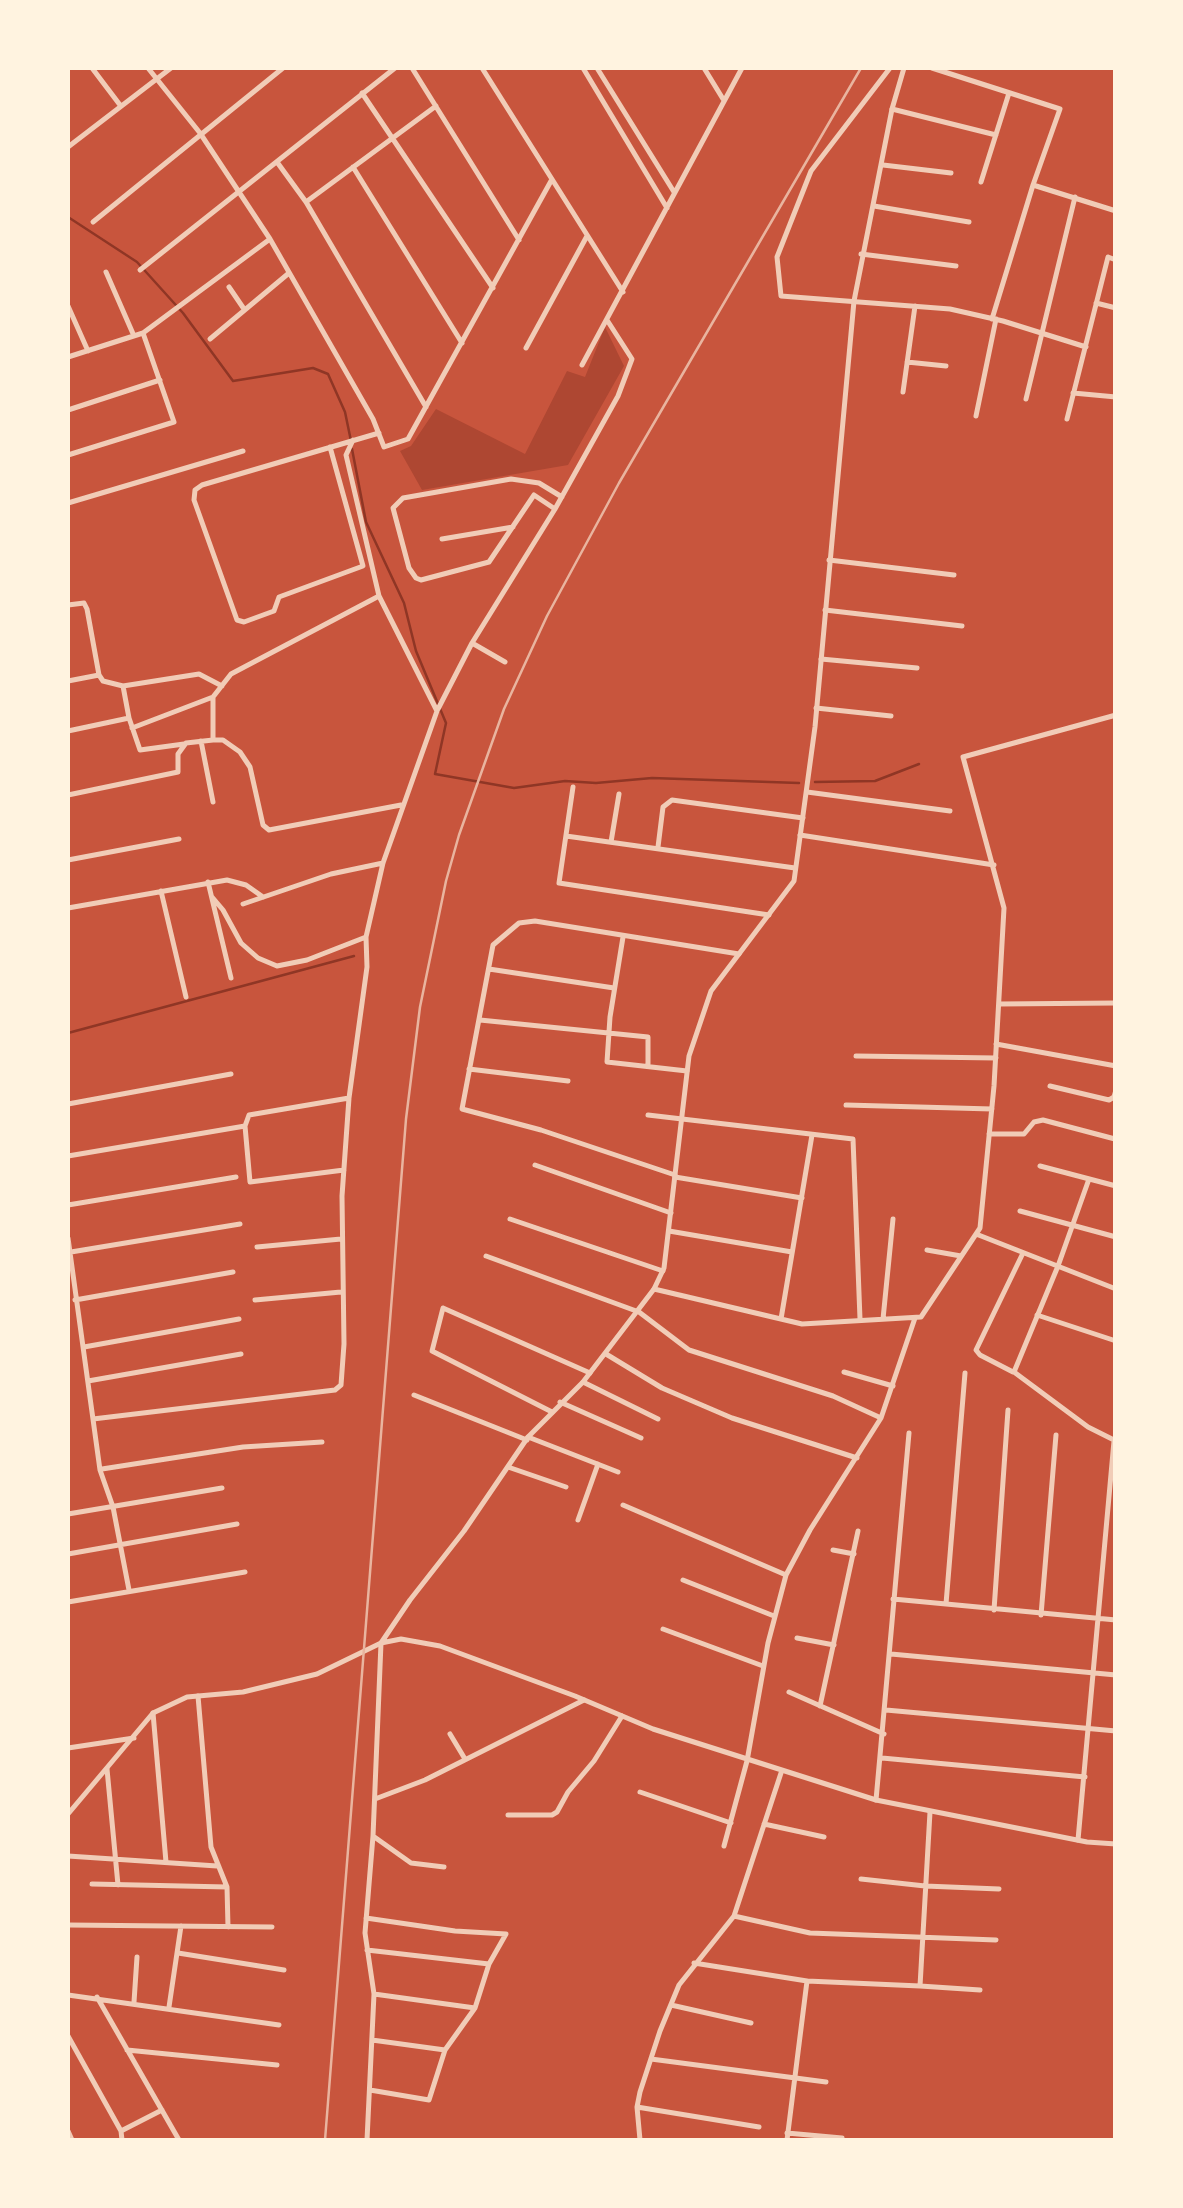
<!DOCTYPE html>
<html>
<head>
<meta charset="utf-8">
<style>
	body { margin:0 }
	#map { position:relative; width:1183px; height:2208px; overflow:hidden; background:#c8553d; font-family:Cabin,sans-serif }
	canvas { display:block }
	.frame { position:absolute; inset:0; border:70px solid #fff3e0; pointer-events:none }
</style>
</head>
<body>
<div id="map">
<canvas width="1183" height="2208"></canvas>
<div class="frame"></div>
</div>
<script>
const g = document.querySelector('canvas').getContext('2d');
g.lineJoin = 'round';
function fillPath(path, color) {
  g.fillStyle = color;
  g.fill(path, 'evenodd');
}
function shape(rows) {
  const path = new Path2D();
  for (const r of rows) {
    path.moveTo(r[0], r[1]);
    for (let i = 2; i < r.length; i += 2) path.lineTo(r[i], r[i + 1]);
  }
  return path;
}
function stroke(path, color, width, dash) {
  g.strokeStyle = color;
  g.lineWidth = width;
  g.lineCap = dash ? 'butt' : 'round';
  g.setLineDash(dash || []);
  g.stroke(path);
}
const green = shape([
	[605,327,624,366,568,465,422,490,400,451,411,446,436,409,525,454,567,371,585,377]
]);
const stream = shape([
	[68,217,137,262,183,313,233,381,313,368,328,374,345,412,351,441],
	[352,449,366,522,404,603,416,651,446,723,435,774,514,788,565,781,596,783,652,778,799,783],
	[815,782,875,781,919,764],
	[68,1033,354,956]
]);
const minor = shape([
	[92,68,120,105],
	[148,68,200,133,270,239,373,419,384,447,408,439,551,181],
	[412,68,519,240],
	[482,68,623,292],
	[583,68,667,208],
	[597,68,674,192],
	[704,68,723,99],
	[890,68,811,171,777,257,781,296,950,309,1003,321,1086,347],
	[932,68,1060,109,1033,185,1116,211],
	[362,93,493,288],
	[892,109,996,135],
	[68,147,171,68],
	[277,162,306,202,426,407],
	[883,165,951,173],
	[353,167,462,343],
	[981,182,1009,93],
	[306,202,436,106],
	[874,206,969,222],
	[93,222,283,68],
	[861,254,956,266],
	[140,270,395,68],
	[106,272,134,336],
	[229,287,244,309],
	[1096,303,1116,308],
	[68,306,88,351],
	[992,319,1033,185],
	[210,339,289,273],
	[526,348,587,236],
	[68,357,143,333,270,239],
	[907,362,946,366],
	[582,365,742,68],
	[903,392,915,306],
	[1073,393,1116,397],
	[1026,399,1075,197],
	[68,410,160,380],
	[976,416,996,319],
	[1067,419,1108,257,1116,260],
	[330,447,363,566,279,597,274,611,244,622,237,620,194,500,195,490,202,485,379,433],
	[68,455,174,422,143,333],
	[68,503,243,451],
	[555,509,534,495,489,562,421,580,416,578,409,568,393,508,403,498,511,479,539,483,562,497],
	[442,539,513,527],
	[829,560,954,575],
	[68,605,84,603,87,609,99,675,68,681],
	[825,610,962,626],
	[472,643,505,662],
	[821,659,917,668],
	[99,675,103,681,123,686,129,718],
	[123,686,199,674,222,686],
	[816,708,891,716],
	[438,709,472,643,555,509,618,396,632,359,607,320],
	[132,728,213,697],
	[68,731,129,718,140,750,184,744],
	[213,740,213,697,231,674,379,596],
	[201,741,213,802],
	[573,787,559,883,769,915],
	[807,792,950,811],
	[68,795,178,772,178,754,186,743,213,740,223,740,240,752,250,767,263,825,269,830,401,805],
	[800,835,994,865],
	[566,836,795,868],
	[611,842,619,794],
	[658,847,663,807,672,800,803,818],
	[68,860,179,839],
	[208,882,231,978],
	[161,891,186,997],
	[212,897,223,910,241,943,258,958,277,966,307,960,366,937],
	[243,904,331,874,383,863],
	[68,908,227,880,246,885,263,897],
	[623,937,610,1017,607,1062,687,1071],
	[489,969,614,988],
	[999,1004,1116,1003],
	[480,1020,648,1037,648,1066],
	[996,1044,1116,1066],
	[856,1056,996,1058],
	[469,1069,568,1081],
	[1050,1086,1109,1100,1114,1097,1116,1090],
	[68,1104,231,1074],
	[846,1105,992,1109],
	[648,1115,853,1139,860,1319],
	[989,1134,1024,1134,1034,1122,1043,1120,1115,1139],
	[68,1156,245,1126],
	[535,1165,671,1213],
	[1040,1166,1116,1186],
	[344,1170,250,1182,245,1126,249,1115,349,1098],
	[675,1175,541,1130,462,1109,493,945,519,923,535,921,739,954],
	[675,1177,802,1198],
	[1089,1179,1058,1266,1014,1372,1088,1427,1116,1441],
	[68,1205,236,1177],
	[1020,1211,1116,1237],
	[510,1219,663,1271],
	[669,1231,792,1252],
	[976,1234,1116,1289],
	[68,1238,100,1470,113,1507,129,1590],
	[257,1247,341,1239],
	[927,1250,961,1256],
	[71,1252,240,1224],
	[486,1256,639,1312,689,1350,833,1396,881,1418],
	[654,1289,802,1324,921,1317,980,1228,994,1086,1004,908,963,757,1116,715],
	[75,1300,233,1272],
	[255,1300,341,1292],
	[1037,1315,1113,1340],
	[781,1319,812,1135],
	[883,1319,893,1219],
	[84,1347,239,1319],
	[606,1354,662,1388,732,1418,857,1458],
	[844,1372,893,1386],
	[1013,1372,980,1355,976,1350,1023,1253],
	[88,1381,241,1354],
	[583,1382,658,1419],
	[414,1395,527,1440],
	[560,1402,641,1438],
	[552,1412,432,1351,443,1308,590,1373],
	[93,1419,335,1390,341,1385,344,1344,342,1196,349,1098,367,967,366,937,383,863,437,711,379,596,346,455,353,440],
	[528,1437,618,1472],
	[508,1467,566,1487],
	[102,1469,243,1447,322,1442],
	[623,1505,786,1575],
	[68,1514,222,1488],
	[578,1520,598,1464],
	[833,1550,854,1554],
	[68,1554,237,1524],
	[683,1580,774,1616],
	[893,1599,1116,1620],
	[68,1602,245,1572],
	[946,1604,965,1373],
	[994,1610,1008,1410],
	[1041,1615,1056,1435],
	[663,1629,763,1666],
	[797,1638,834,1645],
	[891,1654,1116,1675],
	[789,1692,884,1734],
	[198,1696,211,1847,227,1887,228,1927],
	[820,1706,858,1531],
	[886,1710,1116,1731],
	[153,1713,166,1862],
	[450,1734,465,1759],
	[68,1748,134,1738],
	[882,1758,1085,1777],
	[107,1769,118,1885],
	[640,1792,731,1823],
	[375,1799,425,1780,584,1700],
	[876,1800,909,1433],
	[930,1812,920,1986,980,1990],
	[508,1815,552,1815,557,1812,568,1792,594,1761,622,1716],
	[764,1824,824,1837],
	[373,1836,381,1643],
	[1078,1840,1114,1441],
	[724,1846,747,1761,768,1643,786,1575,810,1530,881,1418,915,1318],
	[68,1856,217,1866],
	[861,1879,925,1886,999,1889],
	[92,1884,227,1887],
	[734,1916,810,1933,996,1940],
	[366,1918,455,1931,506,1934,489,1964,475,2008,445,2050,429,2100,370,2090],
	[68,1925,272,1927],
	[367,1950,489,1964],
	[178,1953,284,1970],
	[694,1963,807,1981],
	[374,1994,475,2008],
	[68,1995,279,2025],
	[97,1997,179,2140],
	[134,2002,137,1957],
	[671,2005,751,2023],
	[169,2007,181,1926],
	[68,2036,121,2131],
	[372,2040,445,2050],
	[127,2050,277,2065],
	[651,2059,826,2082],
	[637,2107,759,2127],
	[68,2131,72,2140],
	[787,2133,842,2138],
	[122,2140,121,2131,162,2110],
	[367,2140,374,1994,365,1933,373,1836,411,1863,444,1867],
	[640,2140,637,2107,640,2092,660,2031,679,1985,734,1916,781,1773],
	[787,2140,807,1981,920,1986]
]);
const tertiary = shape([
	[381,1643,410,1600,464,1531,528,1437,583,1382,654,1289,664,1268,689,1056,711,991,794,881,815,727,854,301,892,109,904,68],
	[68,1814,153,1713,187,1697,243,1692,317,1674,381,1643,401,1639,440,1646,575,1696,653,1729,876,1800,1087,1842,1116,1844]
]);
const rail = shape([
	[325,2140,406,1119,420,1007,446,881,459,835,504,709,547,616,619,483,861,68]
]);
fillPath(green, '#ae4732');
stroke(stream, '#8f3625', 2.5);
stroke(minor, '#f1ccb7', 5);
stroke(tertiary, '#f1ccb7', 5);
stroke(rail, '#e9b49f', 2.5);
</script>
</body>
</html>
